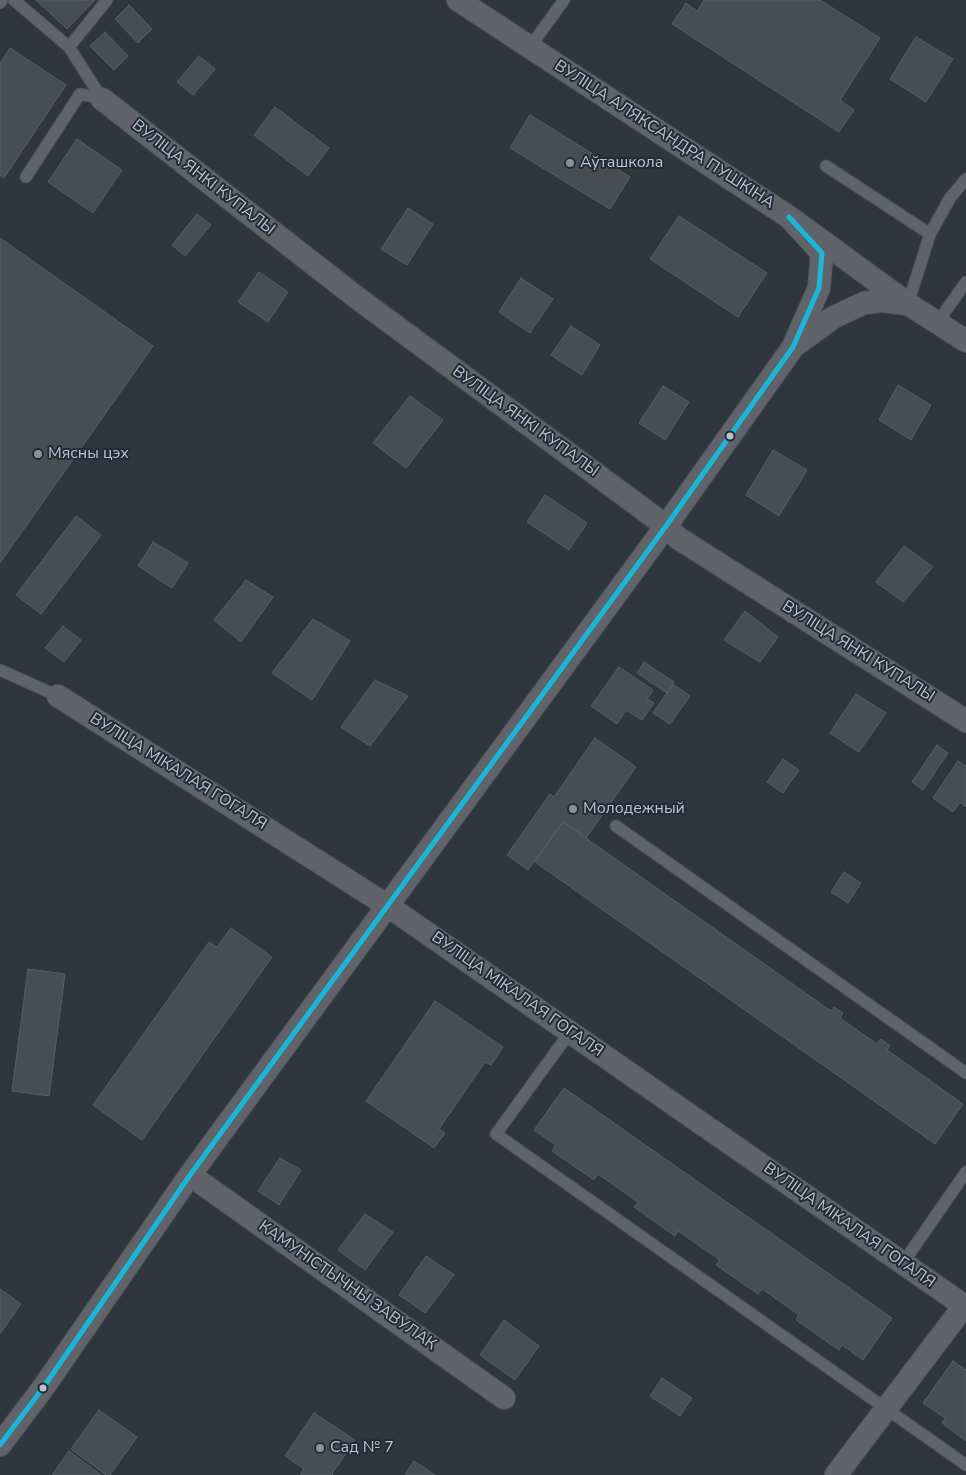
<!DOCTYPE html>
<html>
<head>
<meta charset="utf-8">
<style>
	body { margin:0 }
	canvas { display:block; background:#2f363d }
</style>
</head>
<body>
<canvas width="966" height="1475"></canvas>
<script>
const g = document.querySelector('canvas').getContext('2d');
g.lineJoin = 'round';
function fillPath(path, color) {
  g.fillStyle = color;
  g.fill(path, 'evenodd');
}
function shape(rows) {
  const path = new Path2D();
  for (const r of rows) {
    path.moveTo(r[0], r[1]);
    for (let i = 2; i < r.length; i += 2) path.lineTo(r[i], r[i + 1]);
  }
  return path;
}
function stroke(path, color, width, dash) {
  g.strokeStyle = color;
  g.lineWidth = width;
  g.lineCap = dash ? 'butt' : 'round';
  g.setLineDash(dash || []);
  g.stroke(path);
}
function write(font, color, halo, rows, align = 'center') {
  g.font = font + ' "Nunito Sans",sans-serif';
  g.lineWidth = 4;
  g.setLineDash([]);
  g.textBaseline = 'middle';
  g.strokeStyle = halo;
  g.fillStyle = color;
  for (const [text, x, y, turn = 0] of rows) {
    g.save();
    g.translate(x, y);
    g.rotate((+turn || 0) * Math.PI / 180);
    g.textAlign = isNaN(turn) ? turn : align;
    if (halo) g.strokeText(text, 0, 0);
    g.fillText(text, 0, 0);
    g.restore();
  }
}
const building = shape([
	[36,0,95,0,67,29,36,0],
	[704,0,820,0,880,38,840,100,854,110,839,132,672,24,686,3,697,11,704,0],
	[129,5,152,29,138,43,115,19,129,5],
	[105,32,128,56,114,70,90,46,105,32],
	[916,37,953,59,926,102,890,79,916,37],
	[10,48,66,85,4,178,0,175,0,63,10,48],
	[199,56,215,69,193,95,177,82,199,56],
	[275,107,329,148,308,176,254,135,275,107],
	[530,115,630,177,610,209,510,148,530,115],
	[77,139,122,170,93,213,48,182,77,139],
	[408,208,433,224,407,265,381,249,408,208],
	[197,214,211,225,185,256,172,245,197,214],
	[679,216,767,273,738,317,650,259,679,216],
	[0,238,153,346,0,563,0,238],
	[259,272,288,292,268,322,238,302,259,272],
	[521,278,553,299,530,333,499,312,521,278],
	[571,326,600,345,582,375,551,355,571,326],
	[898,385,931,405,911,440,879,420,898,385],
	[663,386,689,402,665,440,639,423,663,386],
	[410,396,443,420,406,468,373,443,410,396],
	[773,450,807,470,779,516,746,495,773,450],
	[545,495,587,523,569,550,527,522,545,495],
	[76,516,101,535,41,614,16,595,76,516],
	[153,542,188,563,172,588,138,566,153,542],
	[904,546,933,567,903,602,876,582,904,546],
	[246,580,273,597,241,642,214,620,246,580],
	[745,611,778,637,760,662,724,640,745,611],
	[313,619,350,641,312,700,272,673,313,619],
	[63,626,81,640,64,662,45,648,63,626],
	[644,662,674,682,667,693,637,673,644,662],
	[619,667,653,690,647,699,654,703,642,720,626,710,617,724,591,706,619,667],
	[375,680,408,696,370,746,341,727,375,680],
	[673,684,690,696,670,724,653,713,673,684],
	[856,694,886,713,859,752,830,733,856,694],
	[595,738,636,767,586,838,563,821,528,870,507,855,550,794,554,797,595,738],
	[937,745,948,753,923,790,912,782,937,745],
	[783,759,799,770,783,793,767,782,783,759],
	[958,761,966,766,966,807,960,802,953,812,933,798,958,761],
	[563,822,831,1011,834,1007,843,1013,840,1018,877,1044,881,1039,890,1046,887,1050,963,1104,935,1144,535,862,563,822],
	[844,872,861,883,848,903,831,892,844,872],
	[231,928,272,957,142,1140,93,1105,209,942,217,947,231,928],
	[28,969,65,974,49,1096,12,1091,28,969],
	[435,1001,503,1047,491,1065,485,1062,439,1129,445,1133,434,1148,366,1101,435,1001],
	[564,1088,892,1318,863,1360,842,1345,839,1350,796,1320,799,1315,762,1289,758,1294,716,1265,720,1260,678,1231,675,1236,634,1207,638,1202,598,1174,594,1180,552,1151,556,1145,534,1130,564,1088],
	[280,1158,301,1170,279,1205,258,1191,280,1158],
	[365,1214,393,1232,365,1270,338,1250,365,1214],
	[426,1256,454,1275,425,1313,399,1295,426,1256],
	[0,1289,21,1304,0,1334,0,1289],
	[504,1320,539,1346,515,1380,480,1355,504,1320],
	[953,1361,966,1370,966,1441,942,1423,945,1418,923,1403,953,1361],
	[662,1378,692,1398,680,1416,650,1396,662,1378],
	[99,1410,137,1437,110,1475,106,1475,71,1449,99,1410],
	[314,1413,355,1440,332,1474,333,1475,300,1475,304,1469,285,1456,314,1413],
	[69,1451,101,1475,52,1475,69,1451],
	[414,1461,435,1475,405,1475,414,1461]
]);
const service = shape([
	[14,0,69,47,102,99,80,94,26,177],
	[0,3,2,0],
	[69,47,107,0],
	[530,47,564,0],
	[826,166,930,234],
	[908,304,930,234,950,198,966,179],
	[937,323,966,282],
	[0,670,58,696],
	[616,826,966,1073],
	[570,1032,496,1134,966,1465],
	[903,1263,966,1172]
]);
const minor = shape([
	[458,0,789,217,908,304,966,341],
	[102,99,356,297,666,526,678,538,966,721],
	[794,346,834,317,864,303,882,301,908,304],
	[58,696,388,906,966,1307],
	[190,1175,504,1398],
	[0,1445,43,1388,190,1175,666,526,793,347,819,288,822,253,789,217],
	[836,1475,964,1306]
]);
const bus1 = shape([
	[0,1445,43,1388,190,1175,666,526,793,347,819,288,822,253,789,217]
]);
const markers = [
	[570,163,5,"#8a919a"],
	[730,436,4.5,"#bbc2cc"],
	[38,454,5,"#8a919a"],
	[573,809,5,"#8a919a"],
	[43,1388,4.5,"#bbc2cc"],
	[320,1448,5,"#8a919a"]
];
const streetNames = [
	["ВУЛІЦА АЛЯКСАНДРА ПУШКІНА",664,135,33],
	["ВУЛІЦА ЯНКІ КУПАЛЫ",203,178,38],
	["ВУЛІЦА ЯНКІ КУПАЛЫ",525,422,36],
	["ВУЛІЦА ЯНКІ КУПАЛЫ",858,652,32],
	["ВУЛІЦА МІКАЛАЯ ГОГАЛЯ",178,772,32],
	["ВУЛІЦА МІКАЛАЯ ГОГАЛЯ",517,995,35],
	["ВУЛІЦА МІКАЛАЯ ГОГАЛЯ",849,1226,35],
	["КАМУНІСТЫЧНЫ ЗАВУЛАК",347,1286,35]
];
const poiNames = [
	["Аўташкола",580,163],
	["Мясны цэх",48,454],
	["Молодежный",583,809],
	["Сад № 7",330,1448]
];
fillPath(building, '#474d53');
stroke(building, '#585d64', 1);
stroke(service, '#4d5258', 13);
stroke(minor, '#4d5258', 24);
stroke(service, '#60646a', 11);
stroke(minor, '#60646a', 22);
stroke(bus1, '#1ab6d8', 5);
for (const [x, y, r, color] of markers) {
  const dot = new Path2D();
  dot.arc(x, y, r, 0, 2 * Math.PI);
  g.fillStyle = color;
  g.fill(dot);
  stroke(dot, '#222c38', 2);
}
write('16px', '#bbc2cc', '#222c38', streetNames);
write('16px', '#bbc2cc', '#222c38', poiNames, 'left');
</script>
</body>
</html>
